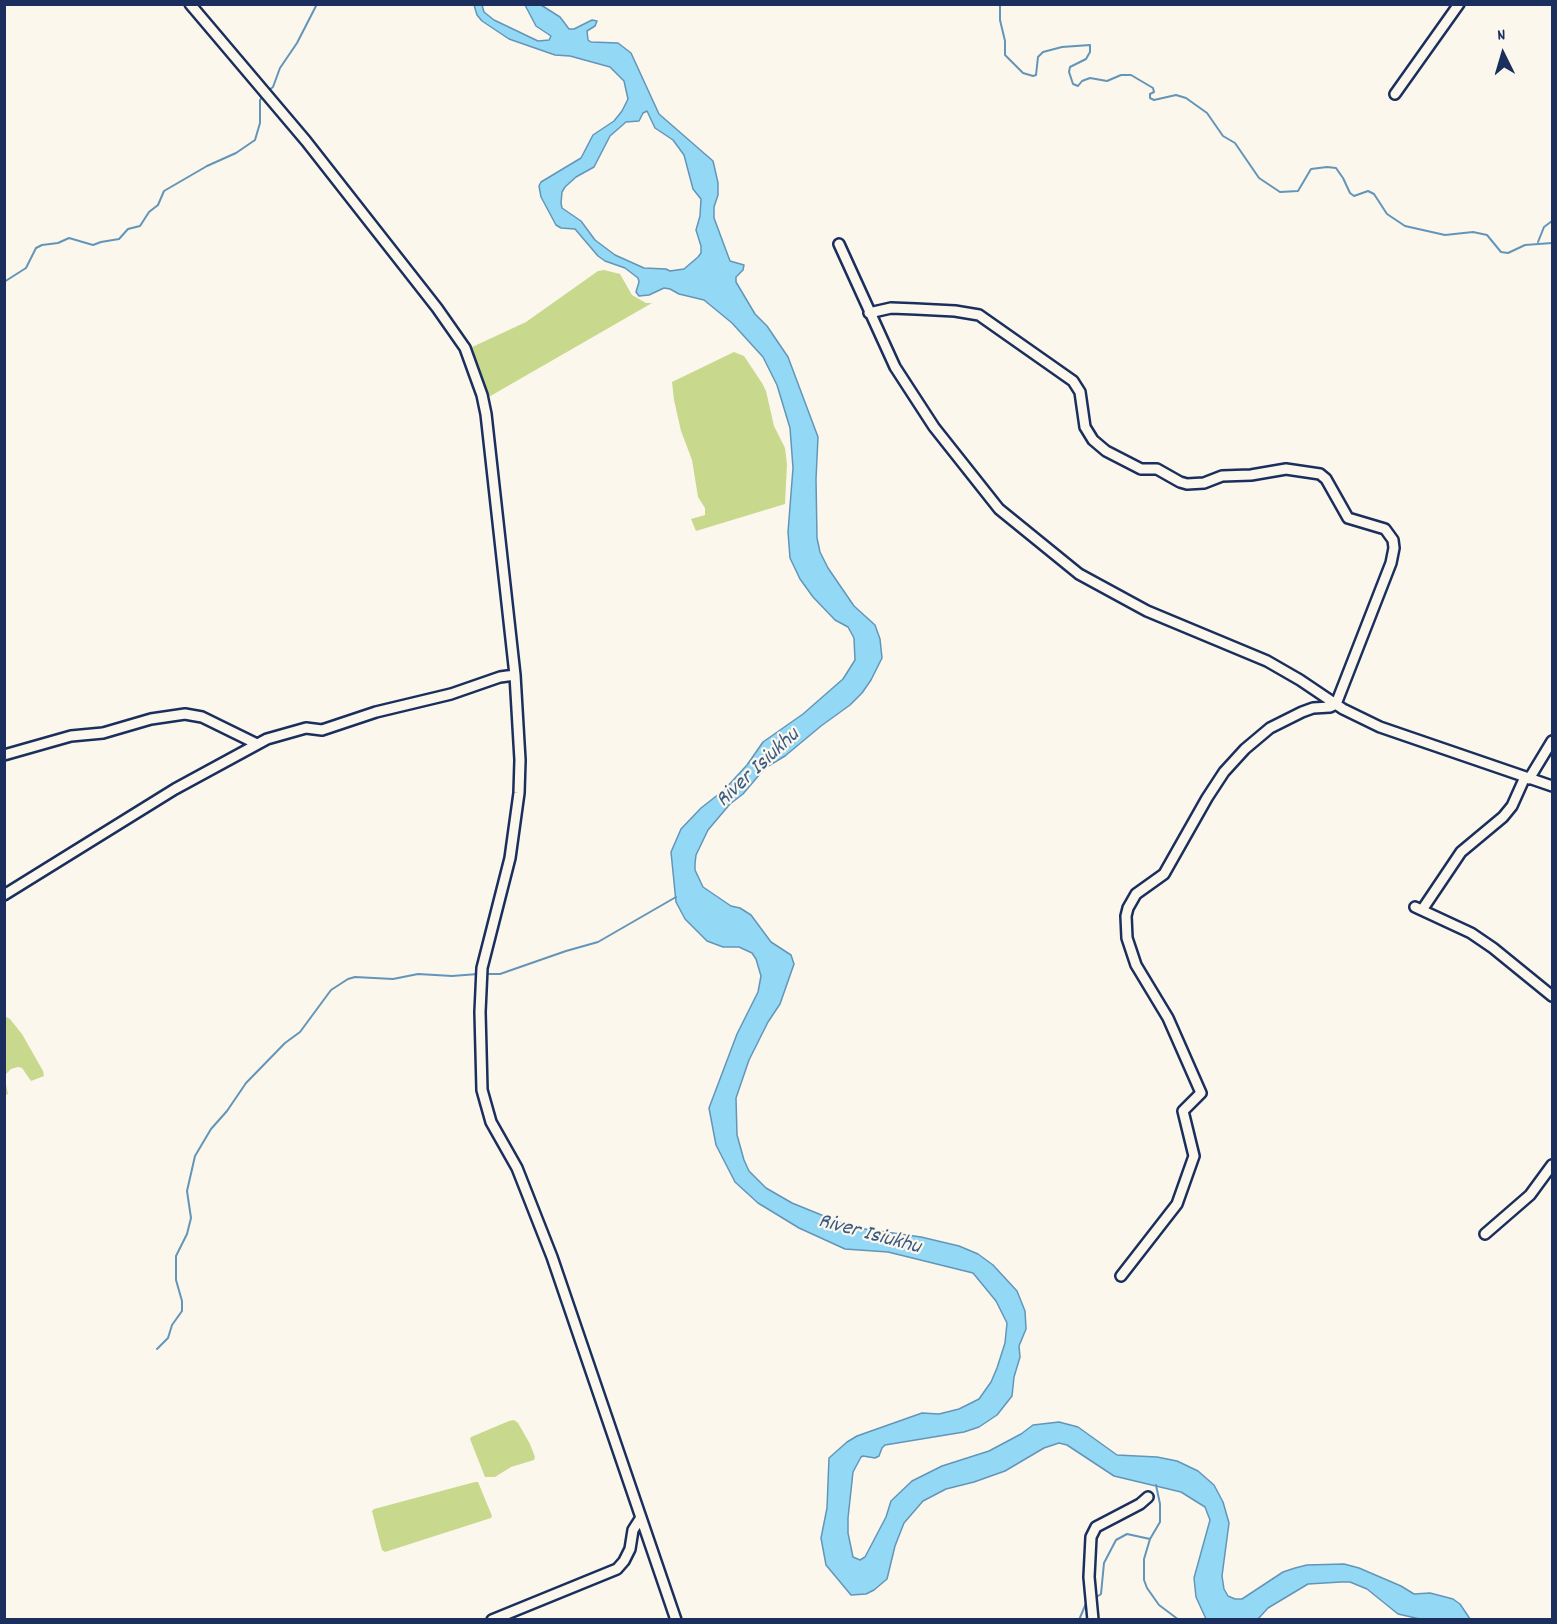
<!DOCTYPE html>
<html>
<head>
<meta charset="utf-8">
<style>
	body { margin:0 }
	#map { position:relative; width:1557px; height:1624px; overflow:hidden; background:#fbf7ec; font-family:Dekko,sans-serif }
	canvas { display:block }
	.frame { position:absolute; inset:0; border:6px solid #1b2f5e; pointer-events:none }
	.north { position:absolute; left:1473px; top:24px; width:60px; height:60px; -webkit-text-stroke:4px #fbf7ec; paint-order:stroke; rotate:355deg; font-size:16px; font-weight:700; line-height:24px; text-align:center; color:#1b2f5e }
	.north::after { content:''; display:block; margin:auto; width:21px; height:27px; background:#1b2f5e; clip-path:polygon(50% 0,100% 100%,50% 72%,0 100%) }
</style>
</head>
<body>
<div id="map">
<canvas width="1557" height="1624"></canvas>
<div class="frame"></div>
<div class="north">N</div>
</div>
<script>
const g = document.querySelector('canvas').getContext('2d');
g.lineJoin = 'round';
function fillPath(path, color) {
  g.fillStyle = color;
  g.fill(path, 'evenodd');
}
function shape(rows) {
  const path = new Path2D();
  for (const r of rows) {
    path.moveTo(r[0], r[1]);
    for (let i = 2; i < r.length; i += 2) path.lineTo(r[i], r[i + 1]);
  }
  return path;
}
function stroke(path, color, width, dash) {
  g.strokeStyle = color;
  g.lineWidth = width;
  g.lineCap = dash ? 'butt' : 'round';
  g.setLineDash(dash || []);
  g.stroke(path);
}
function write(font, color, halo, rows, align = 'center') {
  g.font = font + ' Dekko,sans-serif';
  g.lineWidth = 4.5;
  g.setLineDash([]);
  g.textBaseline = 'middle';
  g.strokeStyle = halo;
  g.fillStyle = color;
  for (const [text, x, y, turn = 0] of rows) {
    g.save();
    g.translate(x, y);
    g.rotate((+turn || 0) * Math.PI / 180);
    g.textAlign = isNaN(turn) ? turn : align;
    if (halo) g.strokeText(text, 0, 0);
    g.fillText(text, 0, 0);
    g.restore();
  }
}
const green = shape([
	[604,270,620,274,632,295,646,303,652,303,487,398,481,374,470,348,526,322,598,271],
	[734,352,744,356,762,383,766,391,774,426,785,448,787,464,785,504,696,531,691,519,705,515,705,508,698,497,692,460,681,431,674,400,672,382],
	[5,1016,10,1019,22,1034,43,1071,44,1076,31,1081,22,1068,18,1067,11,1069,6,1074,5,1080,8,1094,5,1095],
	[514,1420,518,1423,530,1444,535,1457,534,1460,511,1467,495,1477,485,1477,470,1439,471,1437,509,1421],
	[475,1482,478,1482,492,1516,491,1518,385,1552,382,1550,372,1511,374,1509]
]);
const water = shape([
	[474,5,482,5,484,12,494,20,538,41,549,40,551,36,536,26,525,5,541,5,560,17,569,29,574,29,592,20,597,21,595,26,587,31,588,40,591,42,618,43,631,53,659,114,713,161,718,183,718,195,714,207,714,218,730,261,744,265,743,270,736,277,736,282,755,314,767,326,788,357,818,437,816,479,817,538,820,552,828,568,854,606,875,625,880,639,882,658,871,680,862,693,850,705,821,726,785,756,765,768,743,794,730,804,708,830,696,855,695,864,695,870,703,887,731,906,740,908,751,915,771,942,791,955,794,964,780,1004,768,1022,749,1060,736,1098,737,1135,744,1160,749,1171,766,1188,792,1203,851,1227,921,1237,959,1246,978,1254,993,1265,1017,1291,1025,1311,1026,1329,1019,1346,1020,1357,1014,1377,1012,1396,997,1415,979,1427,964,1432,885,1445,882,1448,879,1456,875,1458,863,1456,861,1457,853,1472,848,1518,848,1533,853,1557,860,1560,865,1557,886,1517,891,1501,912,1481,942,1466,989,1451,1021,1434,1033,1425,1059,1422,1078,1427,1117,1455,1157,1457,1177,1461,1198,1471,1214,1485,1223,1502,1229,1523,1222,1576,1224,1589,1228,1596,1235,1599,1242,1599,1283,1572,1295,1568,1307,1565,1344,1564,1359,1568,1401,1586,1414,1594,1430,1593,1453,1599,1460,1604,1470,1619,1420,1619,1398,1614,1367,1589,1350,1582,1341,1582,1308,1584,1268,1608,1258,1619,1206,1619,1196,1597,1194,1578,1210,1520,1205,1507,1181,1492,1114,1476,1067,1445,1059,1443,1044,1448,1005,1471,974,1482,946,1489,923,1501,904,1523,895,1546,887,1579,874,1590,866,1594,851,1595,826,1565,821,1538,827,1508,829,1458,847,1442,857,1436,922,1413,939,1414,959,1409,979,1399,991,1382,997,1368,1005,1343,1007,1323,996,1301,973,1273,888,1252,845,1249,799,1228,758,1203,735,1182,716,1145,709,1108,737,1034,758,992,761,976,756,959,752,953,739,947,723,947,707,941,685,919,676,902,671,852,681,829,701,808,724,790,747,765,763,742,803,714,843,679,855,660,854,638,848,627,835,620,813,597,800,579,790,558,788,532,793,468,790,428,777,385,763,357,732,323,704,300,679,294,670,289,664,288,649,295,639,296,636,292,639,282,638,278,625,268,605,261,598,256,575,229,561,228,556,225,541,197,539,186,541,182,581,158,593,135,614,121,622,111,628,99,624,81,610,67,570,56,555,55,509,39,482,21,477,15,474,5],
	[647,111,655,128,673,140,684,155,693,189,701,199,700,216,696,230,701,246,701,253,698,257,684,269,670,271,666,269,644,268,615,255,595,240,581,221,562,208,561,203,562,192,565,187,576,177,594,167,610,136,626,122,639,121,643,113,647,111]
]);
const stream = shape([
	[1000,4,1000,20,1005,41,1005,55,1023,73,1033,76,1036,75,1038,57,1043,52,1062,47,1090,45,1090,52,1086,59,1070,67,1069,72,1073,84,1078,86,1082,81,1090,78,1107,81,1121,75,1131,75,1153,88,1154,92,1150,94,1150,98,1154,100,1176,95,1186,98,1207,113,1223,136,1235,143,1259,178,1280,192,1298,191,1311,169,1327,167,1336,168,1343,178,1350,193,1354,196,1368,191,1374,194,1387,214,1405,226,1445,235,1473,232,1487,235,1501,252,1508,253,1525,245,1552,243],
	[268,91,273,87,280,68,297,43,317,4],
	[1538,242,1544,227,1552,221],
	[4,282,26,268,36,248,42,245,58,243,69,238,93,245,101,242,119,239,128,229,140,226,149,212,158,205,164,191,207,166,236,153,255,140,260,123,260,100,263,96],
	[487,974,500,974,566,951,598,942,676,897],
	[157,1349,168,1338,172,1325,182,1311,182,1301,176,1280,176,1256,187,1234,191,1218,187,1191,195,1156,211,1129,227,1111,246,1083,285,1043,300,1032,331,990,348,979,355,977,393,979,418,974,452,976,478,974],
	[1156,1485,1160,1504,1160,1522,1150,1539,1144,1559,1144,1580,1147,1588,1159,1605,1179,1620],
	[1095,1598,1101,1594,1104,1563,1116,1540,1127,1534,1150,1539],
	[1079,1620,1087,1601]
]);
const minor = shape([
	[190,4,306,141,437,308,465,348,482,395,486,414,515,675,520,760,519,793,510,858,482,968,480,1012,482,1090,491,1122,517,1168,552,1257,676,1620],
	[1395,94,1459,4],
	[839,244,895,367,934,427,999,509,1079,574,1147,611,1267,661,1300,680,1343,709,1380,727,1552,786],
	[869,313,891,308,916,309,955,311,979,315,1073,381,1080,392,1085,427,1093,440,1106,451,1141,469,1157,469,1180,482,1187,484,1204,483,1222,476,1251,475,1286,469,1320,474,1326,479,1348,518,1385,529,1393,540,1394,548,1391,563,1336,704,1330,707,1313,708,1302,712,1270,728,1245,749,1224,772,1207,798,1164,874,1136,894,1128,908,1126,916,1127,938,1136,965,1168,1018,1201,1093,1183,1111,1194,1156,1177,1204,1121,1276],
	[4,755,71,736,103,733,151,719,185,714,202,717,257,744],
	[1529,779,1552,741],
	[4,895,175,789,267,739,306,728,322,730,376,712,451,694,500,677,515,675],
	[1415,907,1471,933,1493,948,1552,996],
	[1422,910,1461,852,1503,817,1512,806,1525,777],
	[1485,1234,1530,1195,1552,1165],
	[492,1620,617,1569,624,1561,630,1549,633,1530,640,1519],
	[1093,1620,1089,1577,1091,1537,1096,1527,1140,1504,1148,1497]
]);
const waterNames = [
	["River Isiukhu",759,769,-43],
	["River Isiukhu",869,1236,15]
];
fillPath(green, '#c8d98e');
fillPath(water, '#93d9f5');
stroke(water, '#6395b9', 1.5);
stroke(stream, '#6395b9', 2);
stroke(minor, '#1b2f5e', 14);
stroke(minor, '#fbf7ec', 9);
write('italic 22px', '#395a84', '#fbf7ec', waterNames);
</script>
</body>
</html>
